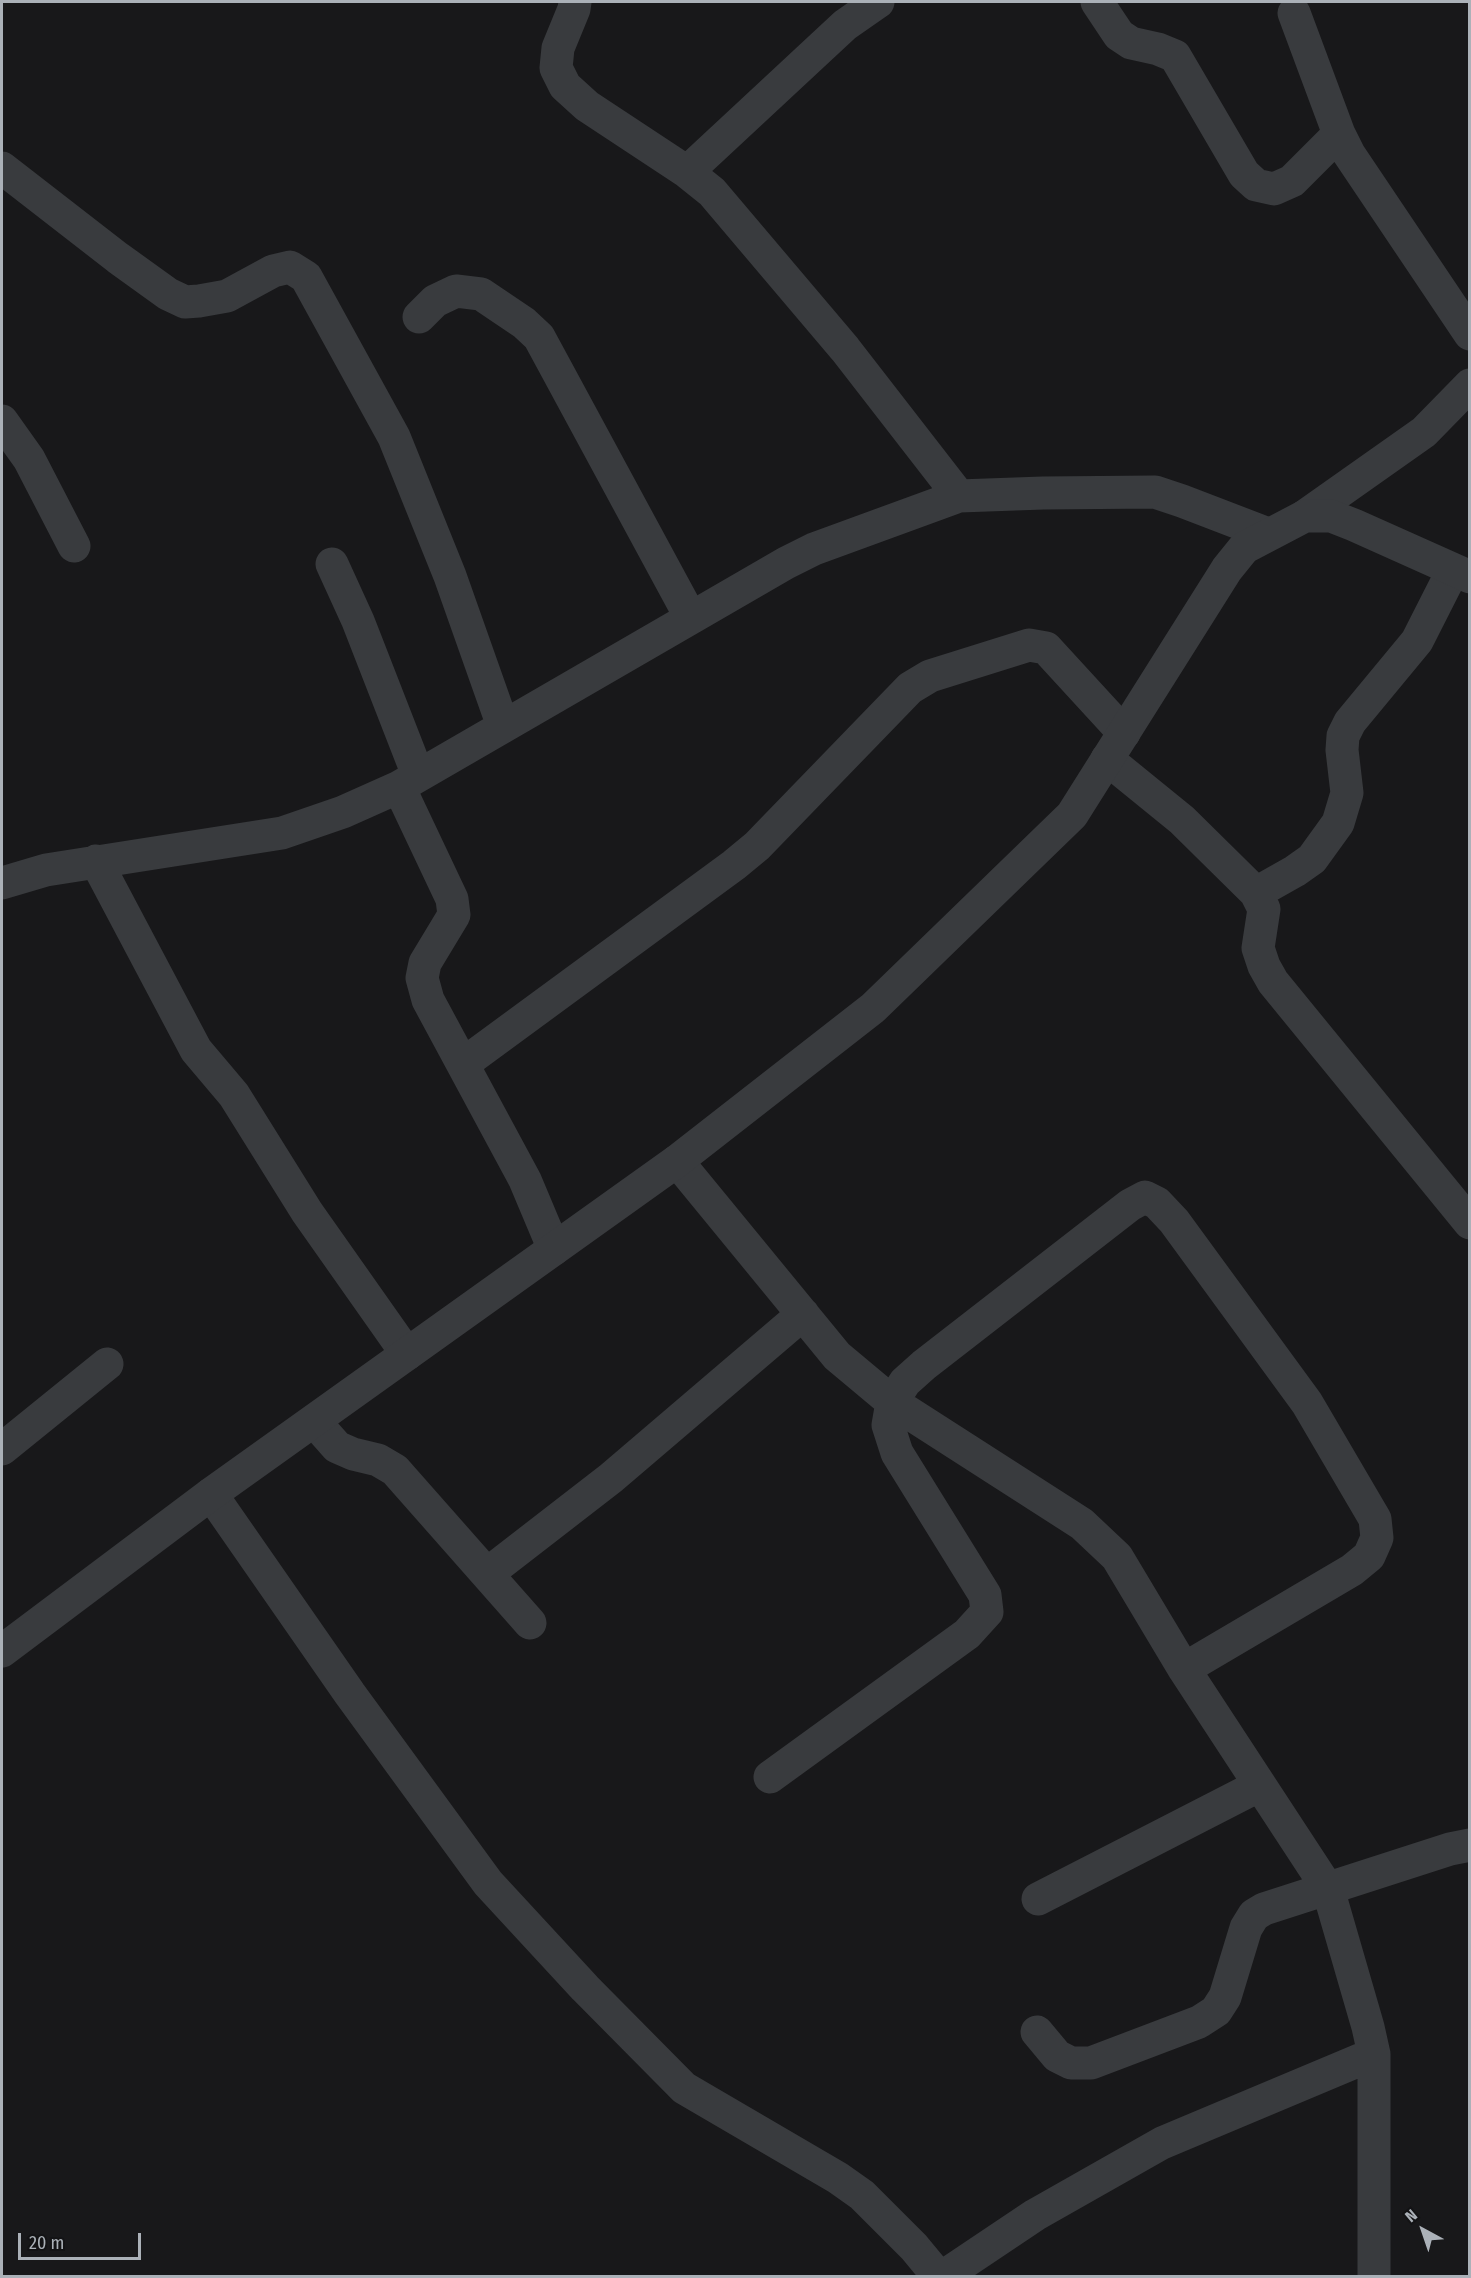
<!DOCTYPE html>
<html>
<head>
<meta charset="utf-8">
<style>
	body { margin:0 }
	#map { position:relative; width:1471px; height:2278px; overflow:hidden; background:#18181a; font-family:"Fira Sans Condensed",sans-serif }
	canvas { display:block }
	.frame { position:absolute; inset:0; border:3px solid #abb1b8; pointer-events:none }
	.north { position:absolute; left:1393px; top:2200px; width:60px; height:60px; -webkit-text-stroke:4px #131315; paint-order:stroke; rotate:320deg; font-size:16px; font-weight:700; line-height:24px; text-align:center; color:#abb1b8 }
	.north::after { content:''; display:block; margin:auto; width:21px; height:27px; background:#abb1b8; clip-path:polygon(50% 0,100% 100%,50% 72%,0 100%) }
	.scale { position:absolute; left:18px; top:2233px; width:123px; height:27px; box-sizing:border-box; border:3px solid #abb1b8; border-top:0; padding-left:8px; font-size:18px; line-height:21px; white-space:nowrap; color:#abb1b8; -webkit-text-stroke:4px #131315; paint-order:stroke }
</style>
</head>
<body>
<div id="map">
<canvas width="1471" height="2278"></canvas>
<div class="frame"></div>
<div class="north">N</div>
<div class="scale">20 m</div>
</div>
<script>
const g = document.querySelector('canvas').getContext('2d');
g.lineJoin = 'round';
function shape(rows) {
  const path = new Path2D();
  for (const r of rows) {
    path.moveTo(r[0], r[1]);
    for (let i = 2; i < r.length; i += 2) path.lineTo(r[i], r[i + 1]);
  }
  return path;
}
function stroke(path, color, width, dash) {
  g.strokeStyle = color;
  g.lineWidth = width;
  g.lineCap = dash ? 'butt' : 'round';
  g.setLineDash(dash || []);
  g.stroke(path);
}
const minor = shape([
	[575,2,574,9,558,48,556,68,565,86,587,106,687,172,712,192,845,349,959,496],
	[1097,2,1119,35,1131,43,1158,49,1175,56,1244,174,1256,185,1274,189,1292,181,1339,134],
	[1294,13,1339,134,1349,154,1470,334],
	[2,168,118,258,168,294,185,302,199,301,227,296,273,271,290,267,306,277,394,437,450,576,503,726],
	[687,172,845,25,878,2],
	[419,317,435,301,456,291,481,294,524,323,539,337,691,618],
	[2,421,29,459,74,546],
	[1305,516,1424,432,1470,385],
	[332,564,358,621,418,775],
	[1107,759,1182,820,1256,893,1264,909,1258,948,1264,966,1273,982,1470,1223],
	[399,787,452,899,454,915,425,963,422,978,428,1000,525,1180,554,1249],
	[96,861,196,1050,234,1095,307,1212,407,1354],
	[2,883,46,870,282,833,343,812,399,787,786,563,814,549,959,496,1043,493,1155,492,1182,501,1268,534],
	[1256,893,1295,871,1312,859,1338,823,1347,793,1342,750,1343,736,1350,722,1417,641,1453,570],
	[463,1064,734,865,757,846,910,688,930,676,1029,645,1046,648,1124,733],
	[677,1161,837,1356,892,1402,1082,1524,1117,1557,1184,1669,1328,1889,1368,2027,1374,2054,1374,2276],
	[314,1421,337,1447,353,1454,378,1460,395,1470,530,1623],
	[2,1449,107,1364],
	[211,1494,350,1694,488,1883,585,1988,684,2088,838,2178,862,2195,914,2247,938,2276],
	[487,1574,611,1478,803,1314],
	[770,1777,967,1634,987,1612,985,1595,897,1453,888,1425,892,1402,905,1382,924,1365,1130,1205,1145,1197,1157,1203,1174,1221,1307,1403,1375,1519,1377,1538,1369,1556,1352,1570,1184,1669],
	[1038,1899,1260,1785],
	[1037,2032,1057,2056,1071,2063,1091,2063,1199,2022,1216,2011,1225,1997,1246,1928,1254,1915,1264,1909,1450,1849,1470,1845],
	[944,2276,1035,2215,1162,2143,1374,2054]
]);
const tertiary = shape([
	[2,1651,211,1494,677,1161,873,1008,1072,815,1227,569,1244,548,1305,516,1331,516,1354,525,1470,577]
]);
stroke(minor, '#393b3e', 33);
stroke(tertiary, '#393b3e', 33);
</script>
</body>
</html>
